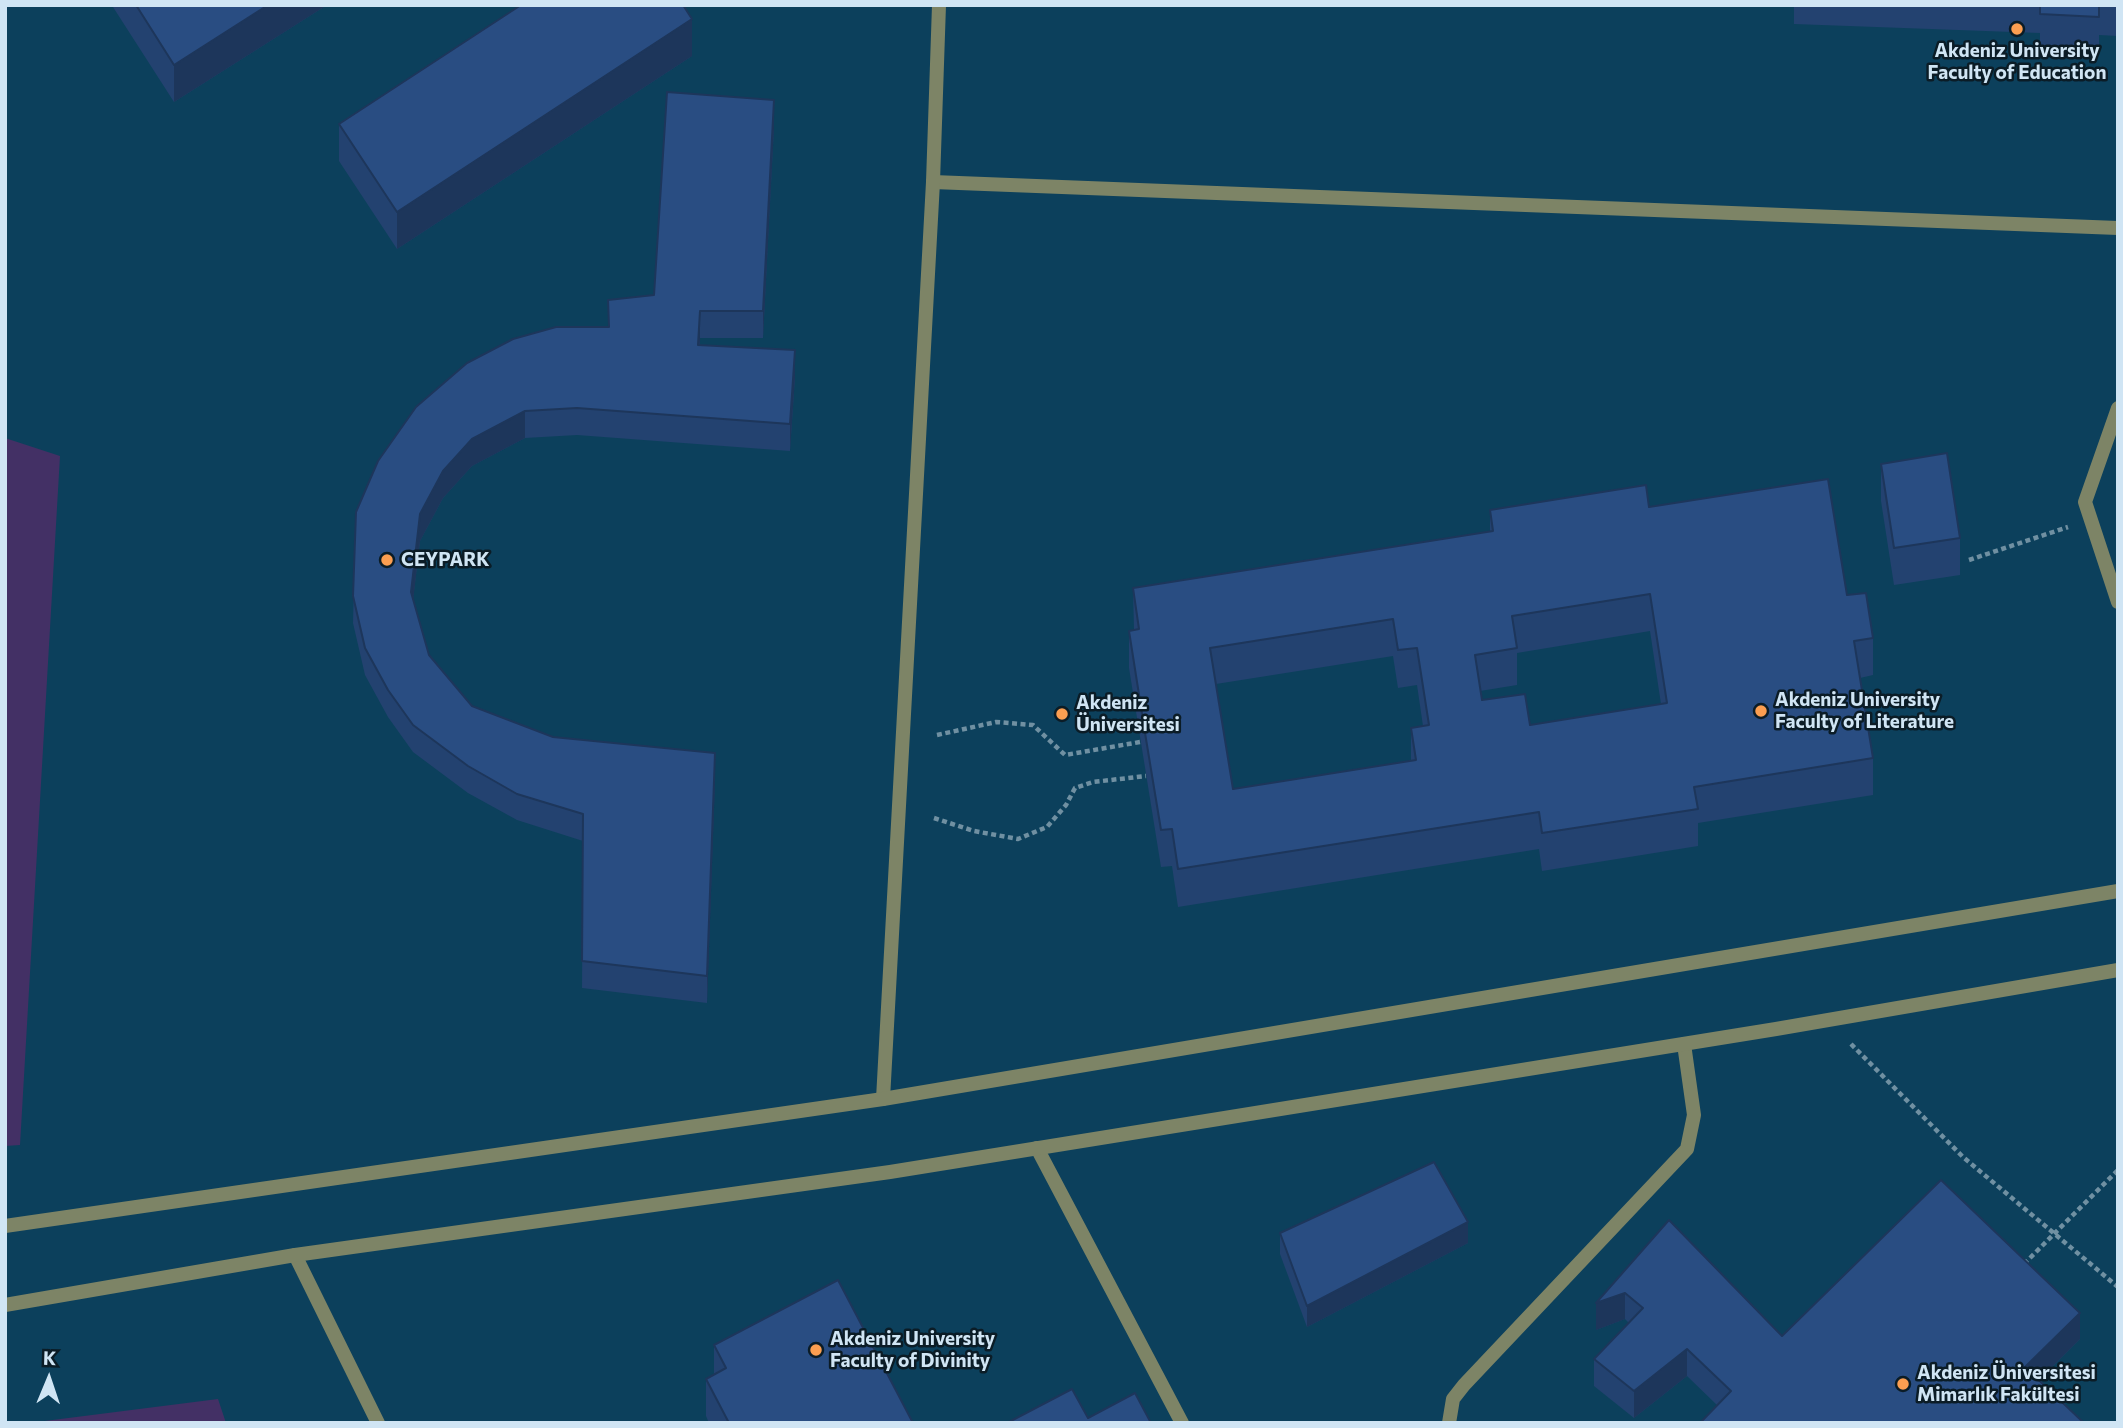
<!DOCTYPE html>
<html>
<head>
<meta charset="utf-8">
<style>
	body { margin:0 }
	#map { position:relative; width:2123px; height:1428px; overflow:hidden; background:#0c364d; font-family:Commissioner,sans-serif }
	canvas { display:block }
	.frame { position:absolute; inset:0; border:7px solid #d0e5f4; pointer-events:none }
	.north { position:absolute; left:14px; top:1344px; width:70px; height:70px; -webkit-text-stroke:5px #0b1c26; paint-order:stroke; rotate:2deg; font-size:19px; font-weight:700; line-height:28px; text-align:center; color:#d0e5f4 }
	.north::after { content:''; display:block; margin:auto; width:24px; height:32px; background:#d0e5f4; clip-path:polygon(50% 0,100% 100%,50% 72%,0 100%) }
</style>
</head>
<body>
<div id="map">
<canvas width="2123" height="1428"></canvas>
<div class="frame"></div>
<div class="north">K</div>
</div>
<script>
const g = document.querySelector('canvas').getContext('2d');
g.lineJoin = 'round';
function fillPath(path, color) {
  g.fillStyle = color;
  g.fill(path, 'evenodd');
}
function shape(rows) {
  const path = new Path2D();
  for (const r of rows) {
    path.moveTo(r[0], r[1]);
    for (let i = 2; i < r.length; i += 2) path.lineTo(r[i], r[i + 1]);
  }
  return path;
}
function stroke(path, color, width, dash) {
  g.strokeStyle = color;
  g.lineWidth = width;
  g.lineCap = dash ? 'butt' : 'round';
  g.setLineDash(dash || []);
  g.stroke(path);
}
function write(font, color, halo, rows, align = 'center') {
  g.font = font + ' Commissioner,sans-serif';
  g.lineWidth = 5;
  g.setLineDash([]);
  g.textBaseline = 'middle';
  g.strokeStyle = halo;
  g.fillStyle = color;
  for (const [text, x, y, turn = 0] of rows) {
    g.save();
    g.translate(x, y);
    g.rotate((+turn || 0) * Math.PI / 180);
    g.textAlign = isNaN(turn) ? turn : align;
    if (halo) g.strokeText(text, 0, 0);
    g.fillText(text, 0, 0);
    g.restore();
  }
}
const built = shape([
	[5,5,2118,5,2118,1423,5,1423]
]);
const green = shape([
	[5,438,60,456,20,1145,5,1146],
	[218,1399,226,1423,29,1423]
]);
const path = shape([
	[1969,560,2068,527],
	[937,735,996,722,1033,725,1065,755,1140,742],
	[934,818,974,831,1018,839,1047,827,1066,805,1075,788,1093,782,1146,776],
	[1851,1044,1963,1157,2118,1287],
	[2024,1264,2118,1170]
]);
const service = shape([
	[933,182,2118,228],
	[2118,408,2085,502,2118,602],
	[1037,1148,1182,1423],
	[295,1255,378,1423],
	[1449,1423,1453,1399,1464,1385,1687,1149,1694,1115,1684,1044]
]);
const minor = shape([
	[883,1099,933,182,939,5]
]);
const tertiary = shape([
	[5,1226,883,1099,2118,891],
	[5,1305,295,1255,890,1172,1776,1029,2118,970]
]);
const wall = shape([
	[113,5,327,5,174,102,113,7],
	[1794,5,2118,5,2118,36,2099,35,2099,54,2040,51,2040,33,1794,24],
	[692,56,397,249,339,161,339,124],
	[774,127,763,338,700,338,700,345,795,377,790,451,577,435,525,438,472,466,443,498,420,541,413,600,429,655,472,706,553,737,715,780,707,1003,582,988,583,841,517,820,468,793,413,752,388,717,365,675,353,623,356,512,654,295],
	[1881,464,1960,538,1960,575,1894,585,1881,501],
	[1649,507,1847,595,1873,638,1873,675,1860,678,1873,758,1873,795,1698,823,1698,846,1542,871,1539,849,1178,907,1172,866,1161,867,1129,668,1129,631,1134,630,1133,588,1490,532,1490,510],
	[1650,631,1661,704,1530,725,1482,700,1480,691,1517,685,1517,653],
	[1393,656,1398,688,1417,685,1423,726,1411,728,1411,761,1233,789,1216,684],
	[1669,1220,1782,1336,2080,1339,2039,1380,1717,1405,1687,1376,1634,1418,1594,1386,1594,1359,1629,1323,1625,1319,1596,1330],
	[1280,1233,1468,1243,1307,1327,1280,1254],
	[714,1345,913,1423,709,1423,706,1416,706,1379,714,1374]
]);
const shadedWall = shape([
	[268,5,327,5,174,102,174,65],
	[692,19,692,56,397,249,397,212],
	[774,100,774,127,763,338,763,311],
	[700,311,700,338,698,372,698,345],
	[795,350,795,377,790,451,790,424],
	[525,411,525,438,472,466,443,498,420,541,411,619,411,592,420,514,443,471,472,439],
	[715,753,715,780,707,1003,707,976],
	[1468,1222,1468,1243,1307,1327,1307,1306],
	[1625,1293,1625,1319,1596,1330,1596,1303],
	[2080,1313,2080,1339,2025,1394,2025,1367],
	[1687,1349,1687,1376,1634,1418,1634,1391]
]);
const building = shape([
	[136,5,268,5,174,65,136,5],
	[521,5,683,5,692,19,397,212,339,124,521,5],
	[2040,5,2099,5,2099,17,2040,14,2040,5],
	[667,92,774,100,763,311,700,311,698,345,795,350,790,424,577,408,525,411,472,439,443,471,420,514,411,592,429,655,472,706,553,737,715,753,707,976,582,961,583,814,517,794,468,766,413,725,388,690,365,648,353,596,356,512,378,461,416,407,467,363,513,339,556,327,609,327,608,300,654,295,667,92],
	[1947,453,1960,538,1894,548,1881,464,1947,453],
	[1828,479,1847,595,1866,593,1873,638,1854,641,1873,758,1694,787,1698,809,1542,833,1539,812,1178,869,1172,829,1161,830,1146,739,1129,631,1139,629,1133,588,1493,531,1490,510,1646,485,1649,507,1828,479],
	[1650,594,1667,703,1530,725,1525,694,1482,700,1475,655,1517,648,1512,616,1650,594],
	[1393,619,1398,650,1417,648,1429,725,1411,728,1416,760,1233,789,1210,648,1393,619],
	[1434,1162,1468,1222,1307,1306,1280,1233,1434,1162],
	[1941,1180,2080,1313,2025,1367,2084,1423,1700,1423,1731,1391,1687,1349,1634,1391,1594,1359,1643,1308,1625,1293,1596,1303,1669,1220,1782,1336,1941,1180],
	[838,1280,913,1423,729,1423,706,1379,726,1368,714,1345,838,1280],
	[1072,1389,1088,1418,1135,1393,1151,1423,1007,1423,1072,1389]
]);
const markers = [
	[2017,29,7,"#fb9e51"],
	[387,560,7,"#fb9e51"],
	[1761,711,7,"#fb9e51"],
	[1062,714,7,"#fb9e51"],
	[816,1350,7,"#fb9e51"],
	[1903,1384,7,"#fb9e51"]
];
const poiNames = [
	["Akdeniz University",2017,51,"center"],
	["Faculty of Education",2017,73,"center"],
	["CEYPARK",401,560],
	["Akdeniz University",1775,700],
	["Faculty of Literature",1775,722],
	["Akdeniz",1076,703],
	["Üniversitesi",1076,725],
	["Akdeniz University",830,1339],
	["Faculty of Divinity",830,1361],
	["Akdeniz Üniversitesi",1917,1373],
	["Mimarlık Fakültesi",1917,1395]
];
fillPath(built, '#0c405c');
fillPath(green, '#433065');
stroke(path, '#7090a2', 4.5, [5, 3.5]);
stroke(service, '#7d8466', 14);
stroke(minor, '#7d8466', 14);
stroke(tertiary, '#7d8466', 14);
fillPath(wall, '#234270');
fillPath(shadedWall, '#1d365b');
fillPath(building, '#294d82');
stroke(building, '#1d365b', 2);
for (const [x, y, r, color] of markers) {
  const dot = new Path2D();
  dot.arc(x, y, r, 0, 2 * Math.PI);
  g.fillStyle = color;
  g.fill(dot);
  stroke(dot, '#0b1c26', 2.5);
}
write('bold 19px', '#d0e5f4', '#0b1c26', poiNames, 'left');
</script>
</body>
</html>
